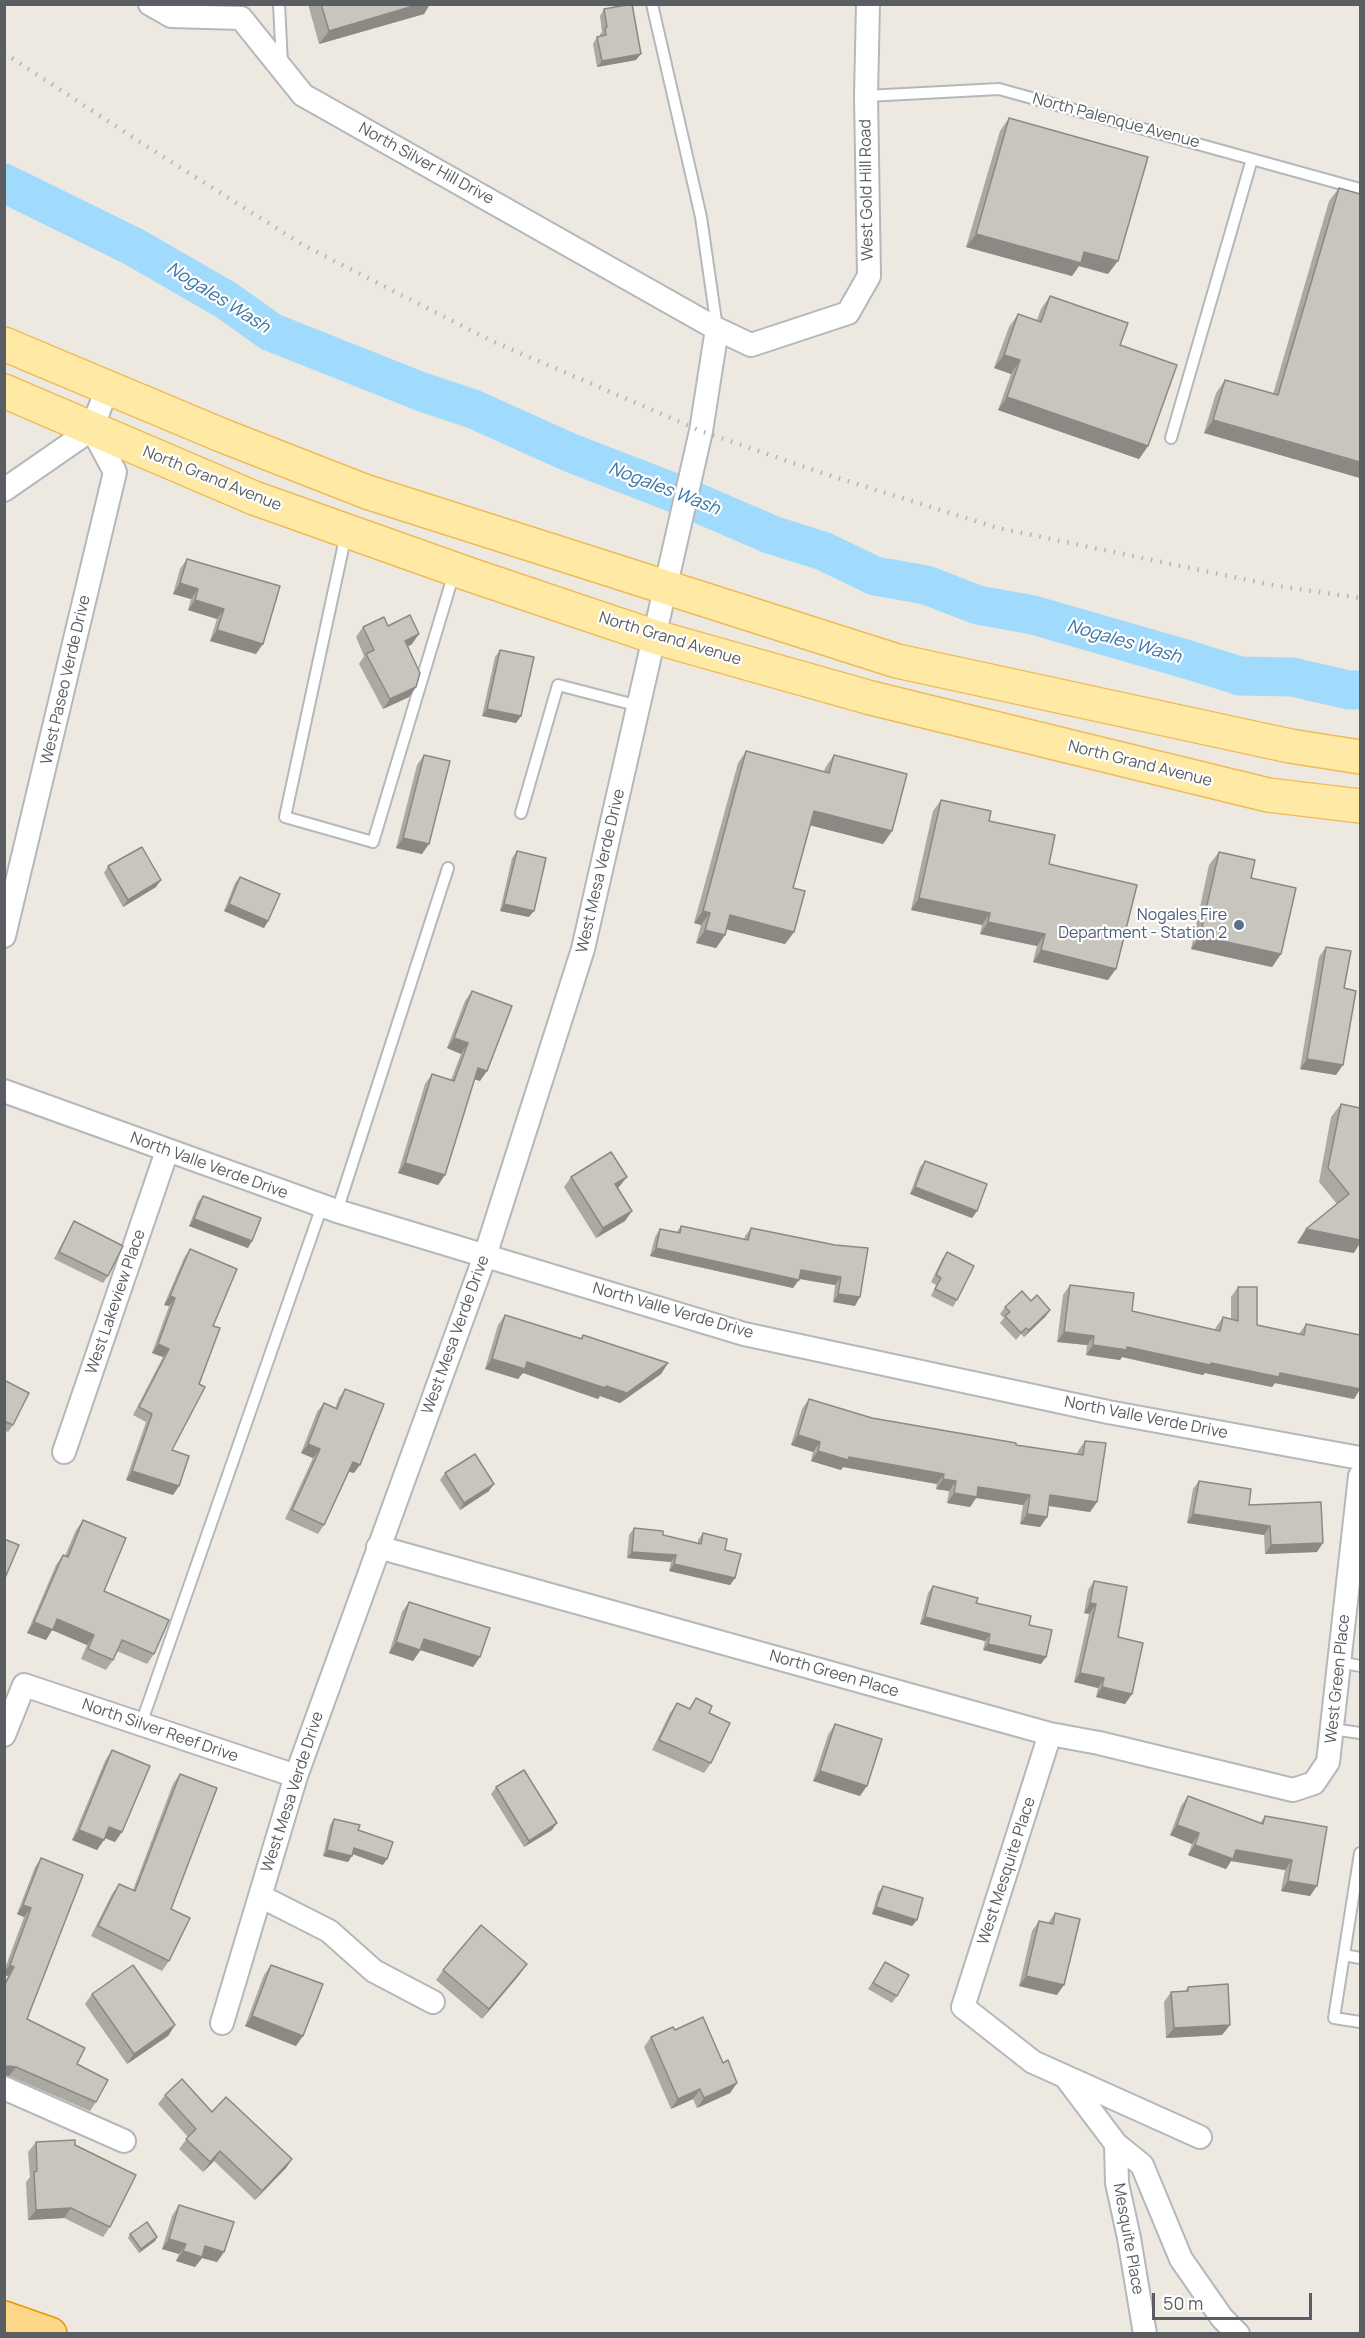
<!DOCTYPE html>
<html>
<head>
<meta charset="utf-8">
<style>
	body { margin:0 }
	#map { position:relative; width:1365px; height:2338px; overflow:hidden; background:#ede9e1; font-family:Manrope,sans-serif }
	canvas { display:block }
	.frame { position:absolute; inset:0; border:6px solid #5a5e62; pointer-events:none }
	.scale { position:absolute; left:1152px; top:2293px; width:160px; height:27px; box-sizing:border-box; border:3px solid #5a5e62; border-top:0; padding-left:8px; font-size:18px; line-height:21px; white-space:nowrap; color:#5a5e62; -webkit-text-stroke:4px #fff; paint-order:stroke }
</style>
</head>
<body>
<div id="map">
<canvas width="1365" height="2338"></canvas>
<div class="frame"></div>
<div class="scale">50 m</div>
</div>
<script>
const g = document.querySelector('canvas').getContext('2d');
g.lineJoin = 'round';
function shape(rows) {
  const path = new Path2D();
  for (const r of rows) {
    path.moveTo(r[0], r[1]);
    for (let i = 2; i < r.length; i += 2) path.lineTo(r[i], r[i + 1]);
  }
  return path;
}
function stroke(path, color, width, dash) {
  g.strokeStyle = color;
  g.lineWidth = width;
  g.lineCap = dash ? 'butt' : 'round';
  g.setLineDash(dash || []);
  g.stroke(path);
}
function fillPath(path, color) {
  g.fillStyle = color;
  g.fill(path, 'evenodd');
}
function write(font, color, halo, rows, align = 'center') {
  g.font = font + ' Manrope,sans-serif';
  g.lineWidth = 4.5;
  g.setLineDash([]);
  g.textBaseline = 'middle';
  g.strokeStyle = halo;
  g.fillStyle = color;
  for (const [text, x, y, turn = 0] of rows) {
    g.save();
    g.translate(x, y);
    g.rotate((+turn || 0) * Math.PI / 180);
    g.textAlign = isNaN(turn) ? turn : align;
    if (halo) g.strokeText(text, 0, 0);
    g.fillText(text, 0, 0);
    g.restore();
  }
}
const river = shape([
	[4,183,134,247,226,300,271,332,422,392,473,409,571,453,672,492,772,535,823,551,875,576,926,585,978,605,1033,615,1189,660,1240,676,1292,677,1349,690,1360,690]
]);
const service = shape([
	[279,4,282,64],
	[652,4,701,217,717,328],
	[866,96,999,89,1360,189],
	[1171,438,1252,159],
	[346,534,285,817,373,842,454,573],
	[521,813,558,685,639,706],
	[337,1211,448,868],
	[1340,1662,1360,1666],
	[141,1724,322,1206],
	[1332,1729,1360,1733],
	[1360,1853,1334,2018,1360,2022],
	[1344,1955,1360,1958]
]);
const minor = shape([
	[150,4,171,16,241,18,303,95,717,329,751,345,848,313,869,276,866,96,868,4],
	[4,490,92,429,107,388],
	[4,936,115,472,92,429],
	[4,1091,337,1211,744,1334,1108,1412,1360,1458],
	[64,1452,167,1151],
	[378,1547,1050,1734,1099,1743,1293,1790,1314,1783,1328,1762,1360,1476],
	[1050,1734,963,2007,1033,2062,1200,2137],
	[4,1735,24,1685,296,1776],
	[260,1896,329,1931,374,1971,433,2002],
	[222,2023,296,1776,485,1256,583,949,701,431,717,329],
	[1067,2079,1116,2144,1117,2183,1129,2238,1145,2334],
	[4,2088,124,2141],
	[1116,2144,1142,2165,1181,2259,1222,2318,1238,2334]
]);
const primary = shape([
	[4,344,221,435,367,492,897,661,1290,746,1360,757],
	[4,391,254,498,471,575,655,637,871,698,1268,795,1360,806]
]);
const motorway = shape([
	[4,2318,50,2334]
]);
const rail = shape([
	[4,53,143,144,303,245,492,341,701,431,822,473,998,528,1277,586,1360,598]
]);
const wall = shape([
	[308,4,430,4,424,14,319,44],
	[604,9,636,60,597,67,593,44,597,37,600,37,600,34,602,32,600,16],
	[1009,118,1108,274,1079,266,1072,276,966,247,1000,131],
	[1339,188,1360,478,1204,433,1216,393,1225,380,1273,394,1329,201],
	[1050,296,1120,345,1148,446,1139,459,998,410,1011,374,994,368,1009,327,1018,314,1037,320,1041,309],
	[187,559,256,654,210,641,217,619,188,610,191,599,173,594,180,569],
	[388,626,412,644,408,647,416,687,409,697,383,709,359,664,364,656,356,637,363,627],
	[500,650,521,716,516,723,482,716,495,657],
	[746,751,824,772,825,768,834,755,892,831,883,844,810,825,793,888,794,932,785,944,726,929,725,935,716,948,696,943,701,925,694,923,738,763],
	[424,755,422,854,396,848,417,765],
	[941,800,989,821,1049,864,1108,980,1033,962,1037,946,980,934,982,925,911,910,933,811],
	[517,851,529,917,500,911,512,858],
	[1219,852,1251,878,1281,954,1272,967,1191,949,1209,865],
	[108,866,156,887,123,907,104,873],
	[240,877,268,921,264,928,224,911,235,883],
	[1326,947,1344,988,1336,1075,1300,1069,1319,957],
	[472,991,480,1081,474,1079,445,1175,438,1185,398,1173,425,1084,432,1074,451,1080,461,1054,447,1048,465,1001],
	[1341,1104,1360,1108,1354,1253,1297,1243,1306,1229,1337,1204,1319,1182,1331,1117],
	[925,1161,977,1211,972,1218,910,1194,920,1167],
	[571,1177,619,1187,618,1188,625,1221,596,1238,564,1187],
	[203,1196,248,1248,189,1226,198,1202],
	[74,1221,108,1276,103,1283,54,1259,70,1228],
	[681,1226,744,1240,745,1236,751,1228,835,1245,855,1306,833,1302,835,1285,799,1279,793,1288,650,1256,655,1237,660,1229,676,1233],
	[190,1249,213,1326,172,1450,179,1486,173,1495,126,1480,146,1422,133,1415,163,1357,152,1353,169,1306,164,1305,184,1258],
	[947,1252,957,1300,953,1307,931,1296,936,1285,931,1282,942,1259],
	[1070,1285,1132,1311,1215,1330,1216,1327,1223,1317,1231,1319,1231,1297,1238,1287,1257,1325,1299,1334,1306,1324,1360,1389,1354,1399,1275,1383,1272,1387,1205,1373,1203,1375,1122,1357,1120,1360,1086,1355,1087,1345,1057,1342,1063,1295],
	[1005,1307,1046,1316,1024,1337,1021,1334,1016,1340,1000,1323,1004,1318,1000,1314],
	[505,1315,581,1338,583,1335,668,1363,661,1374,620,1403,600,1396,598,1399,523,1373,518,1379,485,1369,498,1325],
	[4,1380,13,1425,8,1432,4,1430],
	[345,1389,354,1473,349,1472,324,1525,318,1534,285,1519,313,1458,301,1453,317,1412,324,1403,335,1408,339,1398],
	[809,1399,872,1418,1016,1445,1077,1454,1078,1451,1085,1441,1097,1502,1090,1512,1049,1506,1047,1517,1040,1527,1020,1524,1023,1505,976,1498,970,1507,947,1503,949,1491,936,1489,937,1484,843,1467,841,1470,811,1461,813,1452,791,1445,802,1409],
	[445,1473,489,1491,460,1510,440,1480],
	[1199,1481,1249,1505,1317,1552,1265,1554,1264,1535,1187,1523,1193,1489],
	[83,1520,104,1591,154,1654,147,1664,117,1651,113,1660,106,1670,81,1659,87,1645,52,1630,46,1640,27,1633,56,1565,63,1555,65,1556,76,1530],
	[634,1528,698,1543,698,1540,703,1533,725,1550,735,1578,730,1585,669,1571,671,1562,627,1558,629,1535],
	[1094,1581,1118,1637,1132,1694,1125,1704,1096,1697,1098,1688,1074,1682,1089,1614,1084,1613,1088,1590],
	[933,1586,1029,1625,1041,1664,983,1650,985,1641,920,1624,928,1593],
	[409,1602,480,1657,473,1667,421,1650,413,1661,389,1653,402,1612],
	[696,1698,709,1713,711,1763,704,1773,652,1750,670,1713,677,1703,689,1708],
	[835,1724,860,1796,813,1781,828,1735],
	[112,1750,115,1842,105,1838,97,1850,72,1840,105,1761],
	[180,1774,171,1909,169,1961,162,1971,91,1936,112,1894,119,1884,133,1890,173,1784],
	[496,1787,552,1830,524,1847,491,1794],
	[1188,1796,1260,1823,1265,1816,1327,1827,1310,1896,1281,1891,1285,1870,1231,1861,1226,1869,1188,1855,1192,1844,1170,1835,1181,1806],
	[334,1819,358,1830,383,1865,352,1854,348,1862,323,1856,330,1825],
	[41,1858,27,2019,77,2064,96,2102,90,2111,9,2076,4,2075,4,1983,8,1976,4,1975,4,1971,24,1917,17,1914,35,1867],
	[883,1886,917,1920,912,1926,872,1914,878,1893],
	[1055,1913,1057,1995,1019,1986,1032,1931,1039,1921,1048,1923],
	[885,1962,897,1996,892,2003,868,1989],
	[271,1965,296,2046,245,2026,264,1975],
	[443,1970,520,1974,482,2019,436,1980],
	[1188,1987,1230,2025,1222,2035,1166,2038,1164,2002,1171,1992,1185,1991],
	[92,1994,175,2025,168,2036,127,2064,85,2004],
	[675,2030,723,2063,737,2083,730,2093,697,2108,693,2099,671,2109,644,2047,651,2037],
	[165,2095,212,2112,292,2159,286,2168,255,2200,214,2161,203,2172,179,2149,188,2137,158,2104],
	[36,2142,75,2145,110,2227,103,2237,64,2218,28,2220,26,2182,30,2177,28,2152],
	[179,2205,224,2252,217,2262,202,2258,195,2267,176,2261,179,2254,162,2249,172,2216],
	[130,2234,157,2237,155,2241,139,2253,128,2238]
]);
const shadedWall = shape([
	[420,4,430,4,424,14,319,44,329,31],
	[641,54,636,60,597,67,602,61],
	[976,234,1084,252,1118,261,1108,274,1079,266,1072,276,966,247],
	[1004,355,1020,360,1011,374,994,368],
	[1007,397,1148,446,1139,459,998,410],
	[1213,420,1360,462,1360,478,1204,433],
	[180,583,198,589,191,599,173,594],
	[195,600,224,609,217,619,188,610],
	[217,630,263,644,256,654,210,641],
	[419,634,412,644,398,651,405,641],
	[416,687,409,697,383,709,390,699],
	[487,709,521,716,516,723,482,716],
	[814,811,892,831,883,844,805,824],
	[403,838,429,844,422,854,396,848],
	[161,880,156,887,123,907,128,900],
	[919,898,990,913,982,925,911,910],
	[229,904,268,921,264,928,224,911],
	[504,904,534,911,529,917,500,911],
	[703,911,710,913,701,925,694,923],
	[730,915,794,932,785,944,721,928],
	[988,922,1045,934,1037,946,980,934],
	[705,930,725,935,716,948,696,943],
	[1200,936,1281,954,1272,967,1191,949],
	[1041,950,1116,969,1108,980,1033,962],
	[454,1038,468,1043,461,1054,447,1048],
	[1307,1059,1343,1065,1336,1075,1300,1069],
	[478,1068,487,1071,480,1081,471,1078],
	[405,1163,445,1175,438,1185,398,1173],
	[627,1177,619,1187,608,1194,615,1184],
	[915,1187,977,1211,972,1218,910,1194],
	[632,1211,625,1221,596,1238,603,1228],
	[194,1219,252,1241,248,1248,189,1226],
	[1306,1229,1360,1240,1360,1243,1354,1253,1297,1243],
	[656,1248,799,1280,793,1288,650,1256],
	[801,1270,841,1277,835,1285,795,1278],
	[838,1294,860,1297,855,1306,833,1302],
	[170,1296,175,1298,169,1306,164,1305],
	[1050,1310,1046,1316,1024,1337,1029,1330],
	[1064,1332,1094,1336,1087,1345,1057,1342],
	[158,1344,169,1349,163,1357,152,1353],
	[1093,1345,1127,1347,1211,1363,1280,1373,1360,1389,1354,1399,1275,1383,1272,1387,1205,1373,1203,1375,1122,1357,1120,1360,1086,1355],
	[492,1359,527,1362,606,1386,668,1363,661,1374,620,1403,600,1396,598,1399,523,1373,518,1379,485,1369],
	[798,1435,820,1442,813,1452,791,1445],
	[308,1444,320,1449,313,1458,301,1453],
	[818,1451,944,1474,937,1484,843,1467,841,1470,811,1461],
	[353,1462,360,1465,354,1473,347,1471],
	[132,1471,179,1486,173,1495,126,1480],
	[943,1479,956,1481,949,1491,936,1489],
	[494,1484,489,1491,460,1510,464,1503],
	[978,1487,1030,1495,1023,1505,976,1498,970,1507,947,1503,954,1493],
	[1050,1495,1097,1502,1090,1512,1043,1505],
	[1027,1514,1047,1517,1040,1527,1020,1524],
	[1193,1514,1270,1526,1264,1535,1187,1523],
	[1323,1543,1317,1552,1265,1554,1271,1545],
	[632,1552,676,1555,671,1562,627,1558],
	[674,1564,735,1578,730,1585,669,1571],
	[1090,1603,1096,1604,1089,1614,1084,1613],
	[925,1617,990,1634,985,1641,920,1624],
	[57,1619,94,1635,87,1645,52,1630,46,1640,27,1633,34,1622],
	[424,1639,480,1657,473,1667,417,1649],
	[396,1642,420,1650,413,1661,389,1653],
	[988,1644,1046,1657,1041,1664,983,1650],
	[1080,1673,1104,1678,1098,1688,1074,1682],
	[1102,1687,1132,1694,1125,1704,1096,1697],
	[820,1771,867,1786,860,1796,813,1781],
	[557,1823,552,1830,524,1847,529,1841],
	[1177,1825,1199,1833,1192,1844,1170,1835],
	[109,1827,122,1832,115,1842,102,1837],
	[79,1830,104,1840,97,1850,72,1840],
	[1195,1845,1236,1850,1292,1860,1285,1870,1231,1861,1226,1869,1188,1855],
	[354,1848,387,1859,383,1865,350,1853],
	[327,1850,352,1856,348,1862,323,1856],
	[1288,1881,1317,1886,1310,1896,1281,1891],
	[23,1905,31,1908,24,1917,17,1914],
	[876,1907,917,1920,912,1926,872,1914],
	[527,1964,520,1974,482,2019,489,2009],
	[10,1965,14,1967,8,1976,4,1975,4,1972],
	[1026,1976,1064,1985,1057,1995,1019,1986],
	[252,2016,303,2036,296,2046,245,2026],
	[175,2025,168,2036,127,2064,134,2054],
	[1230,2025,1222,2035,1166,2038,1174,2028],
	[8,2066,16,2067,9,2076,4,2075,4,2067],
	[737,2083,730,2093,697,2108,704,2098],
	[700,2089,693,2099,671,2109,678,2099],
	[220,2151,214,2161,203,2172,210,2162],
	[292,2159,286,2168,255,2200,262,2191],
	[71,2208,64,2218,28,2220,36,2210],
	[157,2237,155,2241,139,2253,141,2249],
	[169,2239,186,2244,179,2254,162,2249],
	[205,2246,224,2252,217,2262,202,2258,195,2267,176,2261,183,2251]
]);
const building = shape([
	[321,4,420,4,329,31,321,4],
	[632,4,641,54,602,61,597,37,606,35,605,28,607,27,604,9,632,4],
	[1009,118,1148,157,1118,261,1084,252,1081,263,976,234,1009,118],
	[1339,188,1360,194,1360,462,1213,420,1225,380,1278,395,1339,188],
	[1050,296,1128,323,1120,345,1177,365,1148,446,1007,397,1020,360,1004,355,1018,314,1041,322,1050,296],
	[187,559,280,586,263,644,217,630,224,609,195,600,198,589,180,583,187,559],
	[410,615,419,634,405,641,420,673,416,687,390,699,366,654,374,650,363,627,384,617,388,626,410,615],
	[500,650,534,657,521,716,487,709,500,650],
	[746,751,829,773,834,755,907,774,892,831,814,811,793,888,805,891,794,932,730,915,725,935,705,930,710,913,703,911,746,751],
	[424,755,450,761,429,844,403,838,424,755],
	[941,800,991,811,989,821,1055,835,1049,864,1137,885,1116,969,1041,950,1045,934,988,922,990,913,919,898,941,800],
	[142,847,161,880,128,900,108,866,142,847],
	[517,851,546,858,534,911,504,904,517,851],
	[1219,852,1255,860,1251,878,1296,888,1281,954,1200,936,1219,852],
	[240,877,280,894,268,921,229,904,240,877],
	[1326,947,1351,951,1344,988,1356,991,1343,1065,1307,1059,1326,947],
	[472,991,512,1006,487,1071,478,1068,445,1175,405,1163,432,1074,454,1081,468,1043,454,1038,472,991],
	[1341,1104,1360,1108,1360,1240,1306,1229,1349,1194,1328,1168,1341,1104],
	[611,1152,627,1177,615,1184,632,1211,603,1228,571,1177,611,1152],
	[925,1161,987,1184,977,1211,915,1187,925,1161],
	[203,1196,261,1218,252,1241,194,1219,203,1196],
	[74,1221,123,1246,108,1276,59,1252,74,1221],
	[681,1226,748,1240,751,1228,835,1245,868,1248,860,1297,838,1294,841,1277,801,1270,799,1280,656,1248,660,1229,680,1233,681,1226],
	[190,1249,237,1269,213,1326,220,1328,199,1384,205,1387,172,1450,189,1456,179,1486,132,1471,152,1414,139,1407,169,1349,158,1344,175,1298,170,1296,190,1249],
	[947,1252,974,1266,957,1300,935,1289,941,1278,936,1275,947,1252],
	[1070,1285,1134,1293,1132,1311,1220,1331,1223,1317,1238,1321,1238,1287,1257,1287,1257,1325,1304,1335,1306,1324,1360,1335,1360,1389,1280,1373,1279,1377,1211,1363,1210,1365,1127,1347,1127,1350,1093,1345,1094,1336,1064,1332,1070,1285],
	[1022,1291,1031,1301,1037,1295,1050,1310,1029,1330,1026,1328,1021,1333,1005,1316,1010,1312,1005,1307,1022,1291],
	[505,1315,582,1339,583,1335,668,1363,627,1393,606,1386,605,1388,527,1362,525,1369,492,1359,505,1315],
	[4,1380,29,1393,13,1425,4,1421,4,1380],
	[345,1389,384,1404,360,1465,353,1462,324,1525,292,1510,320,1449,308,1444,324,1403,337,1409,345,1389],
	[809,1399,872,1418,1016,1443,1016,1445,1083,1455,1085,1441,1106,1443,1097,1502,1050,1495,1047,1517,1027,1514,1030,1495,978,1487,977,1497,954,1493,956,1481,943,1479,944,1474,849,1457,848,1460,818,1451,820,1442,798,1435,809,1399],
	[475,1454,494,1484,464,1503,445,1473,475,1454],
	[1199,1481,1251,1489,1249,1505,1321,1502,1323,1543,1271,1545,1270,1526,1193,1514,1199,1481],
	[83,1520,126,1538,104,1591,169,1620,154,1654,122,1640,113,1660,88,1649,94,1635,57,1619,53,1630,34,1622,63,1555,68,1557,83,1520],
	[634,1528,663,1531,663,1535,701,1544,703,1533,727,1539,725,1550,741,1554,735,1578,674,1564,676,1555,632,1552,634,1528],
	[4,1539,19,1545,5,1578,4,1577,4,1539],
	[1094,1581,1127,1587,1118,1637,1143,1643,1132,1694,1102,1687,1104,1678,1080,1673,1096,1604,1090,1603,1094,1581],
	[933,1586,978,1598,976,1603,1031,1616,1029,1625,1052,1630,1046,1657,988,1644,990,1634,925,1617,933,1586],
	[409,1602,490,1628,480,1657,424,1639,420,1650,396,1642,409,1602],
	[696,1698,712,1706,709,1713,730,1723,711,1763,659,1740,677,1703,690,1709,696,1698],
	[835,1724,882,1739,867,1786,820,1771,835,1724],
	[112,1750,150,1766,122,1832,109,1827,104,1840,79,1830,112,1750],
	[524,1770,557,1823,529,1841,496,1787,524,1770],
	[180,1774,217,1788,171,1909,190,1918,169,1961,98,1926,119,1884,135,1891,180,1774],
	[1188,1796,1263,1824,1265,1816,1327,1827,1317,1886,1288,1881,1292,1860,1236,1850,1233,1859,1195,1845,1199,1833,1177,1825,1188,1796],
	[334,1819,360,1825,358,1830,393,1842,387,1859,354,1848,352,1856,327,1850,334,1819],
	[41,1858,83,1875,27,2019,85,2048,77,2064,108,2080,96,2102,16,2067,8,2066,4,2067,4,1986,14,1967,10,1965,31,1908,23,1905,41,1858],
	[883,1886,923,1898,917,1920,876,1907,883,1886],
	[1055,1913,1080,1919,1064,1985,1026,1976,1039,1921,1053,1924,1055,1913],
	[481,1925,527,1964,489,2009,443,1970,481,1925],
	[885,1962,909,1975,897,1996,873,1983,885,1962],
	[133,1965,175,2025,134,2054,92,1994,133,1965],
	[271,1965,323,1984,303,2036,252,2016,271,1965],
	[1228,1984,1230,2025,1174,2028,1171,1992,1188,1991,1188,1987,1228,1984],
	[703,2017,723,2063,728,2060,737,2083,704,2098,700,2089,678,2099,651,2037,673,2027,675,2030,703,2017],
	[182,2079,212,2112,226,2097,292,2159,262,2191,220,2151,210,2162,186,2139,196,2129,165,2095,182,2079],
	[75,2140,75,2145,136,2175,110,2227,71,2208,36,2210,34,2172,37,2171,36,2142,75,2140],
	[179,2205,234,2222,224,2252,205,2246,202,2257,183,2251,186,2244,169,2239,179,2205],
	[147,2222,157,2237,141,2249,130,2234,147,2222]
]);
const markers = [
	[1239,925,6,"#5c6f8a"]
];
const streetNames = [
	["North Palenque Avenue",1116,121,15],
	["North Silver Hill Drive",426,164,29],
	["West Gold Hill Road",867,190,-91],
	["North Grand Avenue",212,479,22],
	["North Grand Avenue",670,639,17],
	["West Paseo Verde Drive",66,680,-77],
	["North Grand Avenue",1140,764,14],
	["West Mesa Verde Drive",601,871,-77],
	["North Valle Verde Drive",209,1166,20],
	["West Lakeview Place",116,1302,-71],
	["North Valle Verde Drive",673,1311,16],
	["West Mesa Verde Drive",456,1335,-70],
	["North Valle Verde Drive",1146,1418,11],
	["North Green Place",834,1674,16],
	["West Green Place",1338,1679,-84],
	["North Silver Reef Drive",160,1731,19],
	["West Mesa Verde Drive",293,1792,-72],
	["West Mesquite Place",1007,1871,-72],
	["Mesquite Place",1128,2239,80]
];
const serviceNames = [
	["Nogales Fire",1227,916],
	["Department - Station 2",1227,934]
];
const waterNames = [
	["Nogales Wash",218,298,32],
	["Nogales Wash",664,489,21],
	["Nogales Wash",1124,642,16]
];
stroke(river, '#a0dbfe', 39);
stroke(service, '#b4b8bc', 14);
stroke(minor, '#b4b8bc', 26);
stroke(primary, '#f0bb57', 36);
stroke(motorway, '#eb9402', 36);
stroke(service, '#fff', 10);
stroke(minor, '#fff', 22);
stroke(primary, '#feeaa5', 33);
stroke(motorway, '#fcd789', 33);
stroke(rail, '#b2b3b3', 4.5, [1.5, 8]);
fillPath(wall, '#aca9a3');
fillPath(shadedWall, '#8c8985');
fillPath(building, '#c8c4be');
stroke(building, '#8c8985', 1.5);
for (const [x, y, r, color] of markers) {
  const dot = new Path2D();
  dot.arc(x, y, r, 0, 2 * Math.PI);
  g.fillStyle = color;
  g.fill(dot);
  stroke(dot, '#fff', 2);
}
write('16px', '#5a5e62', '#fff', streetNames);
write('16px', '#4e5e75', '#fff', serviceNames, 'right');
write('italic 18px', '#3c76a7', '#fff', waterNames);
</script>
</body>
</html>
